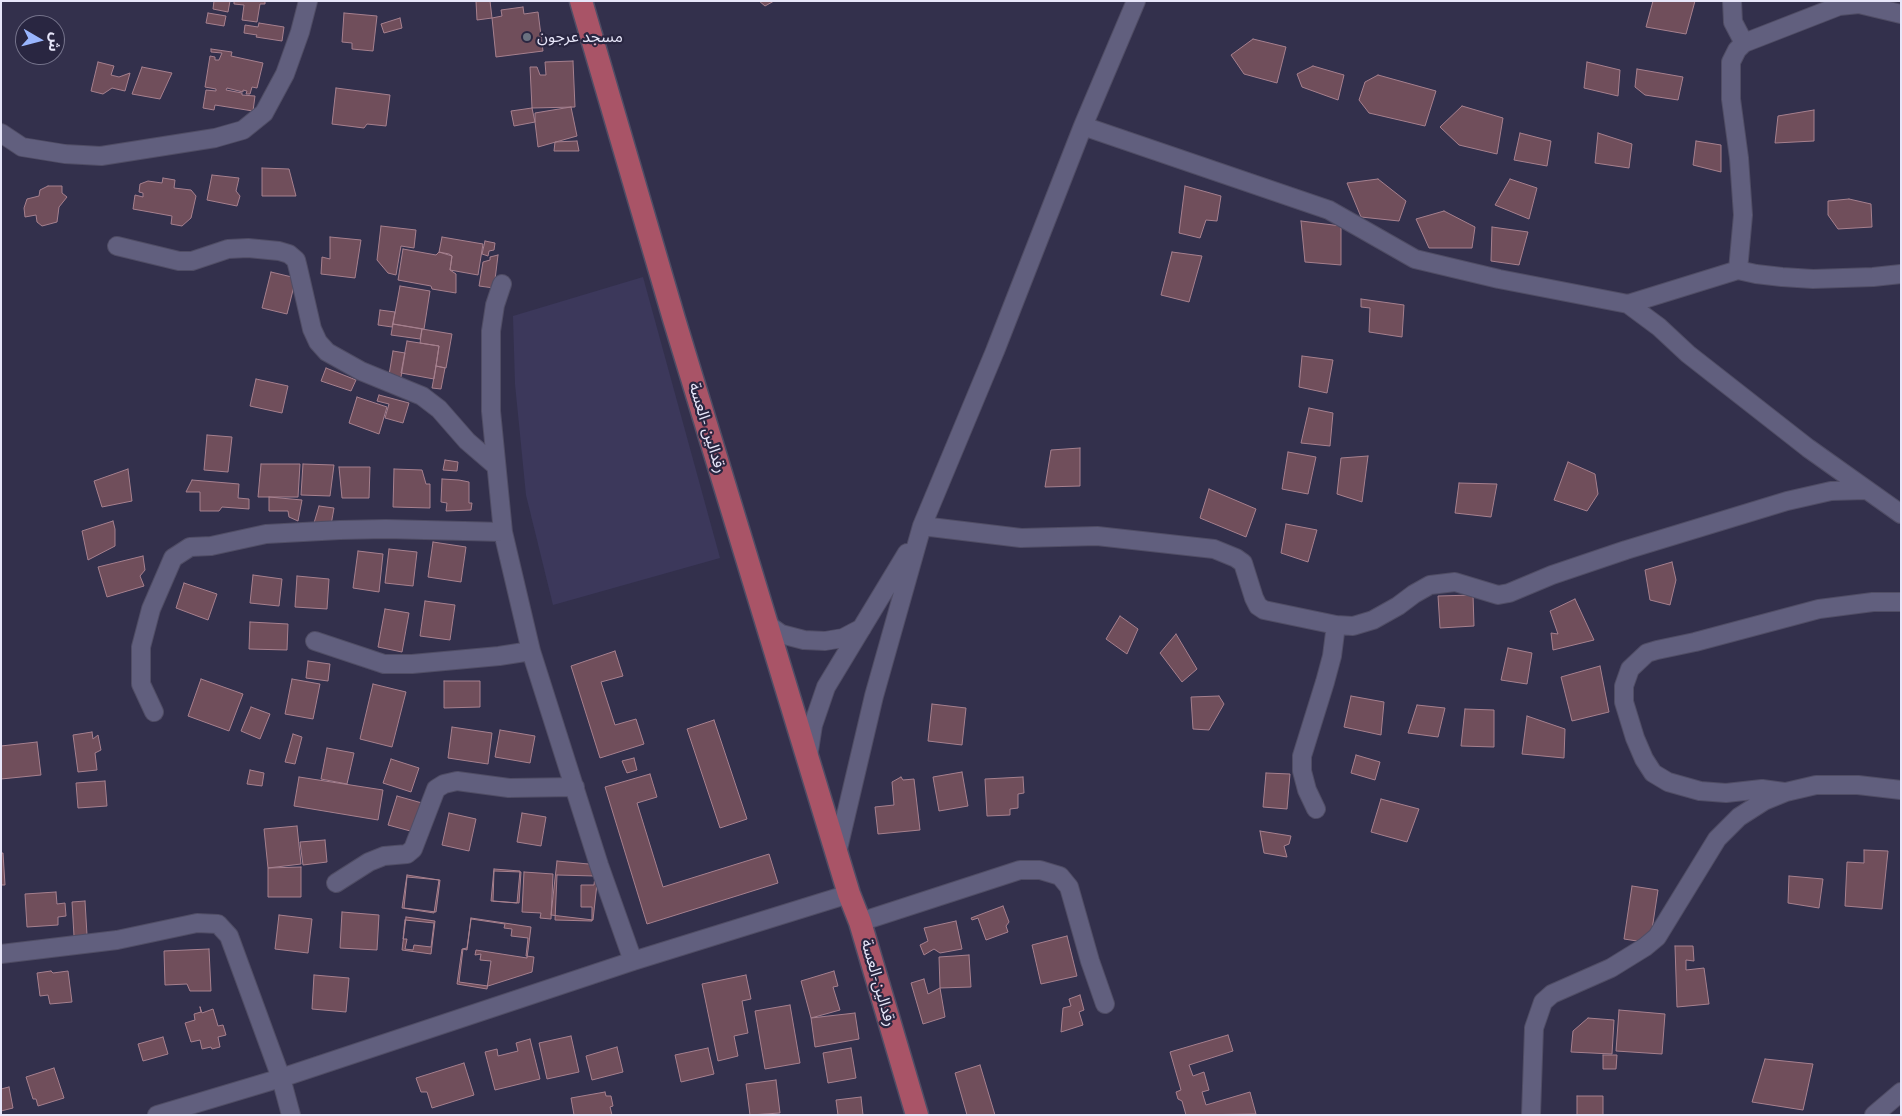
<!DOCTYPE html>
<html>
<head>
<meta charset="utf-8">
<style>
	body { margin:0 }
	#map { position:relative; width:1902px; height:1116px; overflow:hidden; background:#33304c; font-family:"Zilla Slab","Noto Sans Arabic",serif }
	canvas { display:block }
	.frame { position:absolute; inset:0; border:2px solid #e7e6f9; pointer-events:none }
	.north { position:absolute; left:15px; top:15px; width:50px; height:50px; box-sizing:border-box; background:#292641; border:1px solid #75738b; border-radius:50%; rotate:98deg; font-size:14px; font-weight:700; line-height:20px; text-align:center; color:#e7e6f9 }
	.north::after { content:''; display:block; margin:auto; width:18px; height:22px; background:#99b5fd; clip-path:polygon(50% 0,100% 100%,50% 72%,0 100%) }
</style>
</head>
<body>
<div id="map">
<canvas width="1902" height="1116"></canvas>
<div class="frame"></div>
<div class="north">ش</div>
</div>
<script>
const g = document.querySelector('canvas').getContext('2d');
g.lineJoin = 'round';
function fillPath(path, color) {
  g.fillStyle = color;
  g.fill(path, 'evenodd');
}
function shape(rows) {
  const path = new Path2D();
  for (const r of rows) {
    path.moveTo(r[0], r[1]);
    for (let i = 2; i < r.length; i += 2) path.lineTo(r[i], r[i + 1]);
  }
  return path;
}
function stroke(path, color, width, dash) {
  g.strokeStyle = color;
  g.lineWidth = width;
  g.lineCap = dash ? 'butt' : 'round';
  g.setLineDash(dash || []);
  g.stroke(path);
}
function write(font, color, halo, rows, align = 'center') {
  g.font = font + ' "Zilla Slab","Noto Sans Arabic",serif';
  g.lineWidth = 4.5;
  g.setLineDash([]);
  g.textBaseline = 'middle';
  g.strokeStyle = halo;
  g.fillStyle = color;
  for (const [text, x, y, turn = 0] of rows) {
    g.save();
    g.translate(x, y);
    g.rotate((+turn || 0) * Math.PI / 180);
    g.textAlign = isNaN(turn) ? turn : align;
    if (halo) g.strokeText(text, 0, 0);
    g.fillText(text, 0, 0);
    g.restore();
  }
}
const built = shape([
	[643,277,720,558,553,605,526,495,515,384,513,316]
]);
const building = shape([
	[214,1,230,1,228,12,213,9,214,1],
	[234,1,265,1,265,4,260,4,257,22,242,20,244,5,234,4,234,1],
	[476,1,490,1,492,18,477,20,476,1],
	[759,1,774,1,765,6,759,1],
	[1653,1,1695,1,1686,34,1646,27,1653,1],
	[523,7,524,14,538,12,543,51,496,57,492,18,502,16,501,10,523,7],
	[208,13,226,16,224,26,206,23,208,13],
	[344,13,377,16,373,51,352,49,352,43,342,42,344,13],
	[400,18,402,28,384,33,381,24,400,18],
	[259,23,284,27,282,41,256,37,257,35,244,33,245,25,258,27,259,23],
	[1253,39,1286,47,1277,83,1244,74,1231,55,1253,39],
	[211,49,232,52,231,56,263,63,257,88,252,87,250,94,246,94,247,91,243,90,243,92,227,88,226,90,242,93,242,95,255,96,253,111,215,105,214,110,203,108,206,90,216,91,216,89,205,87,210,56,215,57,215,60,219,60,222,53,211,52,211,49],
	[573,61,575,107,532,108,530,67,537,67,540,75,546,75,545,62,573,61],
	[98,62,114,66,111,75,119,77,130,73,125,91,112,88,103,94,91,91,98,62],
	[1587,62,1620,70,1618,96,1584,88,1587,62],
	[1313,66,1344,75,1338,100,1302,87,1297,74,1313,66],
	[142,67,172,73,160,99,132,94,142,67],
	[1637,69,1683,77,1678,100,1645,95,1635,87,1637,69],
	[1378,75,1436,91,1425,126,1369,113,1359,100,1365,82,1378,75],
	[336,88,390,95,386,126,367,124,364,128,332,124,336,88],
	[1462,106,1503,118,1497,154,1459,145,1440,127,1462,106],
	[571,107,577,136,538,147,535,122,535,113,571,107],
	[532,108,535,122,514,126,511,111,532,108],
	[1814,110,1814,141,1775,143,1778,116,1814,110],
	[1520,133,1551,141,1547,166,1514,160,1520,133],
	[1598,133,1632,144,1629,168,1595,163,1598,133],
	[577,141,579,151,554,151,555,142,577,141],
	[1696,141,1721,145,1721,172,1693,165,1696,141],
	[262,168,289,169,296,196,262,196,262,168],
	[212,175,239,178,236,191,240,196,237,206,207,200,212,175],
	[163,178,175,180,174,188,191,190,196,196,191,218,182,226,171,224,172,216,133,209,135,195,143,197,143,193,139,192,140,184,148,181,162,183,163,178],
	[1378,179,1406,201,1399,221,1361,217,1347,183,1378,179],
	[1510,179,1537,188,1529,219,1495,205,1510,179],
	[48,186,62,186,62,193,67,197,59,207,57,222,42,226,37,222,36,215,25,217,24,208,27,199,39,196,40,190,48,186],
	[1185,186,1221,196,1217,221,1206,220,1200,238,1179,233,1185,186],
	[1849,199,1871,204,1872,227,1838,229,1828,215,1828,201,1849,199],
	[1444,211,1475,227,1472,248,1429,248,1416,219,1444,211],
	[1301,221,1341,226,1341,265,1305,262,1301,221],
	[381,226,416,230,414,248,401,246,396,275,388,273,377,260,381,226],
	[1492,227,1528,232,1519,265,1491,261,1492,227],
	[330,237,361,240,355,278,321,274,322,257,330,259,330,237],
	[442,237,483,244,478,275,450,270,452,256,449,254,439,252,442,237],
	[485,241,495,243,494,250,489,251,488,256,482,254,485,241],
	[403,249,436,255,439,252,452,256,450,270,456,274,456,293,432,289,431,286,398,280,403,249],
	[1172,252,1202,256,1189,302,1161,295,1172,252],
	[498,255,494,288,479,286,483,262,490,260,490,257,498,255],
	[271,272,296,278,287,314,262,308,271,272],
	[400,286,430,291,424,329,393,324,400,286],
	[1361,299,1404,305,1402,337,1369,332,1370,308,1361,307,1361,299],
	[380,310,395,312,392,327,378,325,380,310],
	[393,324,422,329,420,339,391,335,393,324],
	[422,329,452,334,446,368,436,366,439,346,420,343,422,329],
	[407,341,439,346,434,379,401,373,407,341],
	[393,351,405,353,401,377,389,375,393,351],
	[1302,356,1333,360,1327,393,1299,387,1302,356],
	[436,366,445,368,441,389,432,388,436,366],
	[326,368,356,380,351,391,321,381,326,368],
	[256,379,288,386,282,413,250,406,256,379],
	[379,395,409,403,403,423,385,418,389,404,377,401,379,395],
	[357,397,387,407,379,434,349,423,357,397],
	[1309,408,1333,413,1330,446,1301,443,1309,408],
	[207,435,232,437,228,472,204,470,207,435],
	[1080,448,1080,486,1045,487,1051,450,1080,448],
	[1288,452,1316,457,1308,494,1282,489,1288,452],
	[1368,456,1362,502,1337,494,1341,458,1368,456],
	[445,460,458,462,457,471,443,470,445,460],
	[1568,462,1595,474,1598,494,1587,511,1554,500,1568,462],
	[261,464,300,464,298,497,258,497,261,464],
	[303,464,334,465,330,496,301,495,303,464],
	[339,467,370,467,369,498,342,498,339,467],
	[128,469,132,501,102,507,94,481,128,469],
	[394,469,422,470,426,484,430,484,430,508,393,507,394,469],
	[442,479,459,480,469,482,469,503,472,503,471,510,446,511,447,503,441,502,442,479],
	[192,480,239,484,238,498,249,499,249,509,222,507,219,511,200,511,200,492,186,492,192,480],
	[1459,483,1497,484,1491,517,1455,513,1459,483],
	[1209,489,1256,509,1246,537,1200,518,1209,489],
	[269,497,302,500,298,521,289,517,288,511,269,511,269,497],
	[319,506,334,508,331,525,314,523,319,506],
	[113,521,115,529,115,546,88,560,82,531,113,521],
	[1286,524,1317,530,1308,562,1281,553,1286,524],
	[433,542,466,547,461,582,428,577,433,542],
	[389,549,417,552,413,586,385,583,389,549],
	[358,551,383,554,379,592,353,588,358,551],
	[143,556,145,570,140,576,144,586,107,597,98,567,143,556],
	[1672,562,1676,580,1670,605,1650,600,1645,570,1672,562],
	[253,575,282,579,279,606,250,603,253,575],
	[297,576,329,579,327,609,295,607,297,576],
	[184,583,217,594,208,620,176,608,184,583],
	[1473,595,1474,626,1440,628,1438,596,1473,595],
	[1575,599,1594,640,1553,650,1551,633,1558,634,1550,611,1575,599],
	[425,601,455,605,450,640,420,636,425,601],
	[385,609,409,613,402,652,378,647,385,609],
	[1120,616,1138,629,1127,654,1106,639,1120,616],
	[250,622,288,624,287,650,249,649,250,622],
	[1176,634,1197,669,1182,682,1160,653,1176,634],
	[1508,648,1532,653,1527,684,1501,680,1508,648],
	[615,651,623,676,601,682,615,725,636,719,644,744,600,758,571,666,615,651],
	[308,661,330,664,328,681,306,678,308,661],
	[1600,666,1609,712,1572,721,1561,677,1600,666],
	[201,679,243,694,229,731,188,716,201,679],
	[292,679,320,684,313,719,285,714,292,679],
	[444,681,480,681,480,707,444,708,444,681],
	[373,684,406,692,392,747,360,739,373,684],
	[1219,696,1224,704,1209,730,1193,729,1191,697,1219,696],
	[1351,696,1384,702,1381,735,1344,727,1351,696],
	[932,704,966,708,962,745,928,741,932,704],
	[1417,705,1445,708,1438,737,1408,733,1417,705],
	[251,707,270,714,260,739,241,731,251,707],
	[1465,709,1494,710,1494,747,1461,746,1465,709],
	[1527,716,1565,729,1564,758,1522,754,1527,716],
	[714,720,747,819,720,828,687,729,714,720],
	[452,727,492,733,488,764,448,758,452,727],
	[500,730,535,736,530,763,495,757,500,730],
	[92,732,93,739,98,735,101,750,95,753,97,770,78,772,73,735,92,732],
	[293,734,302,737,295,764,285,762,293,734],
	[37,742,41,775,1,779,1,746,37,742],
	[327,748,354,753,347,784,321,779,327,748],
	[1356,755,1380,762,1375,780,1351,773,1356,755],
	[634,758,637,770,627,773,622,761,634,758],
	[391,759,419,768,411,792,383,783,391,759],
	[250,770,264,773,262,786,247,784,250,770],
	[962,772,968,806,939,811,933,777,962,772],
	[1266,773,1290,774,1287,809,1263,807,1266,773],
	[650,774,657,797,637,803,663,887,769,854,778,883,647,924,605,787,650,774],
	[299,777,383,790,378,820,294,806,299,777],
	[901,777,903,780,914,779,920,830,878,834,875,807,894,805,892,782,901,777],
	[1023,777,1024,793,1018,794,1018,808,1010,809,1010,815,987,816,985,779,1023,777],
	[105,781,107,806,78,808,76,783,105,781],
	[397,796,422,803,414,832,388,825,397,796],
	[1381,799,1419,809,1407,842,1371,832,1381,799],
	[449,813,476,819,469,851,442,845,449,813],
	[522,813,546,817,541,846,517,842,522,813],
	[297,826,301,864,268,868,264,829,297,826],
	[1260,831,1291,836,1289,844,1284,846,1287,857,1264,853,1260,831],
	[325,840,327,862,303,865,300,842,325,840],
	[1864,850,1888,851,1882,909,1845,906,1847,862,1864,863,1864,850],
	[1,853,3,853,5,885,1,885,1,853],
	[557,861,599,865,593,920,551,915,557,861],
	[301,867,301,897,268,897,268,868,301,867],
	[494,869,520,871,517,903,491,901,494,869],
	[494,871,521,872,519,903,493,901,494,871],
	[524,872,553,874,551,919,540,918,541,913,522,912,524,872],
	[407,875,439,880,434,913,402,908,407,875],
	[557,875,595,876,594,885,581,885,581,907,592,907,592,921,555,920,557,875],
	[1789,876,1823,879,1819,908,1788,903,1789,876],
	[407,877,440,880,436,912,404,908,407,877],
	[1632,886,1658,890,1650,943,1624,939,1632,886],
	[56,892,57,904,65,903,66,916,58,917,58,925,27,927,25,894,56,892],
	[85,901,87,935,74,936,72,902,85,901],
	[1003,906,1009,922,1006,926,1008,932,986,940,978,918,972,920,971,918,1003,906],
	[342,912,379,915,377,950,340,948,342,912],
	[279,915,312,919,308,953,275,949,279,915],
	[406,917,435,921,431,954,402,950,406,917],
	[471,918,531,927,527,958,476,950,475,955,481,954,480,960,491,961,487,989,457,984,462,949,467,948,471,918],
	[471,919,505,924,504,928,512,929,511,936,528,938,526,956,534,957,532,972,488,986,459,982,463,949,467,950,471,919],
	[405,920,434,923,431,947,414,945,413,950,405,949,407,939,403,939,405,920],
	[956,921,962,949,940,953,934,949,924,955,920,945,928,941,924,928,956,921],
	[1067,936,1077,976,1041,984,1032,945,1067,936],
	[1675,946,1693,946,1694,961,1686,960,1686,970,1704,968,1709,1004,1677,1007,1675,946],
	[209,949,211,991,190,991,187,984,165,985,164,951,209,949],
	[969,955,971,987,940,988,939,957,969,955],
	[51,971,53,973,68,971,72,1002,50,1004,48,995,40,996,37,973,51,971],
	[834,971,838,986,833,987,840,1010,811,1018,801,981,834,971],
	[314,975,349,978,346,1012,312,1009,314,975],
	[746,975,751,999,742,1001,748,1033,734,1036,738,1056,718,1061,702,984,746,975],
	[924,979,928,994,940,988,945,1017,923,1024,911,983,924,979],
	[1080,995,1084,1010,1079,1012,1083,1025,1061,1032,1063,1008,1071,1006,1069,999,1080,995],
	[790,1005,800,1063,765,1069,755,1011,790,1005],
	[200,1007,202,1013,213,1009,218,1026,223,1025,226,1035,218,1037,220,1047,212,1049,211,1047,202,1049,200,1040,191,1042,185,1023,195,1020,194,1014,201,1012,200,1007],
	[1619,1010,1665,1014,1662,1054,1616,1051,1619,1010],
	[855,1013,859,1039,815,1047,811,1018,855,1013],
	[1588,1018,1614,1020,1612,1054,1571,1052,1573,1031,1588,1018],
	[1228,1035,1233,1051,1189,1065,1193,1076,1204,1072,1209,1090,1202,1092,1206,1105,1250,1092,1256,1114,1186,1115,1182,1101,1178,1099,1176,1092,1181,1090,1170,1052,1228,1035],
	[571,1036,579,1072,547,1079,539,1043,571,1036],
	[163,1037,168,1054,143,1061,138,1044,163,1037],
	[530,1039,540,1079,495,1090,485,1052,497,1049,498,1056,518,1051,516,1043,530,1039],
	[617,1047,623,1072,592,1080,586,1056,617,1047],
	[708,1048,714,1074,681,1082,675,1055,708,1048],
	[851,1048,856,1078,828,1083,823,1053,851,1048],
	[1603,1055,1617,1055,1616,1069,1603,1069,1603,1055],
	[1765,1059,1813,1064,1803,1110,1752,1102,1765,1059],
	[464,1063,474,1095,432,1108,427,1092,421,1092,416,1078,464,1063],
	[980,1065,995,1115,967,1115,955,1073,980,1065],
	[54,1068,64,1098,38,1106,36,1099,33,1099,26,1077,54,1068],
	[776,1080,780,1113,750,1115,746,1084,776,1080],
	[9,1087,13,1108,1,1111,1,1089,9,1087],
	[605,1092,606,1096,611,1096,613,1106,610,1107,612,1115,574,1115,571,1098,605,1092],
	[1577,1096,1603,1096,1603,1115,1577,1115,1577,1096],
	[861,1097,863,1115,838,1115,836,1100,861,1097]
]);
const minor = shape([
	[1732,1,1733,22,1744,43],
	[1083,126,1329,210,1415,259,1499,279,1628,304,1659,327,1688,354,1808,448,1901,514],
	[1,133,22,147,65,154,101,156,215,138,243,130,264,113,285,74,300,32,308,1],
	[117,246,179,261,192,261,228,249,248,248,279,251,289,254,296,260,298,268,312,329,318,342,327,352,361,371,422,396,439,409,467,441,496,466],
	[1738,270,1743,215,1739,158,1731,99,1731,62,1737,50,1744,43,1839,6,1859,4,1901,14],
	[502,284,495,305,491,331,491,411,503,532,531,651,599,865,633,961],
	[1628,304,1738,270,1756,274,1782,277,1813,279,1873,277,1901,274],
	[922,526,1021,538,1097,536,1214,549,1236,558,1243,563,1254,598,1258,606,1264,610,1336,625,1353,626,1373,620,1398,606,1414,594,1430,585,1455,582,1498,595,1509,593,1552,575,1626,550,1787,501,1831,491,1866,490],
	[767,624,781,634,804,640,825,641,843,638,862,628],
	[315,641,384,664,412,664,499,656,531,651],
	[154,712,141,684,141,647,151,609,173,558,190,547,211,546,266,534,340,530,386,529,503,532],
	[808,757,813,725,826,687,907,553],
	[1784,792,1762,789,1726,793,1700,791,1668,782,1653,773,1644,759,1635,738,1624,702,1624,686,1630,669,1647,653,1657,650,1695,642,1819,609,1873,602,1901,602],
	[1316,809,1307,790,1302,771,1302,756,1325,682,1332,656,1336,625],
	[837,853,874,696,922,526,995,351,1083,126,1136,1],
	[336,883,369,862,384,856,407,854,413,849,436,789,444,784,457,781,509,788,575,787],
	[860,922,1020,870,1040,870,1060,876,1069,887,1090,961,1105,1004],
	[1,954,117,940,197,923,218,924,229,936,281,1078,291,1115],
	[157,1115,281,1078,633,961,849,894],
	[1531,1115,1534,1028,1543,1002,1552,994,1611,968,1645,947,1657,937,1717,839,1739,817,1764,801,1786,792,1816,785,1858,785,1901,790],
	[1874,1115,1901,1092]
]);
const major = shape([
	[581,1,674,319,849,894,860,922,917,1115]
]);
const markers = [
	[527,37,5,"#6b7280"]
];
const poiNames = [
	["مسجد عرجون",537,37]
];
const streetNames = [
	["رقدالين -العسة",707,428,73],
	["رقدالين-العسة",878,983,74]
];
fillPath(built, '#3c385b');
fillPath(building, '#704e5b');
stroke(building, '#a6808e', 1);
stroke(minor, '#504d65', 20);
stroke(major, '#504d65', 25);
stroke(minor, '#615f7e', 18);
stroke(major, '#a95467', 22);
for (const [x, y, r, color] of markers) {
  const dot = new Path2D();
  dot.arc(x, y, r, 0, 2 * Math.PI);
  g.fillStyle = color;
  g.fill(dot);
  stroke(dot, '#292641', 2);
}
write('16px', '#e7e6f9', '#292641', poiNames, 'left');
write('16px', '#e7e6f9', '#292641', streetNames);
</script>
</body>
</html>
